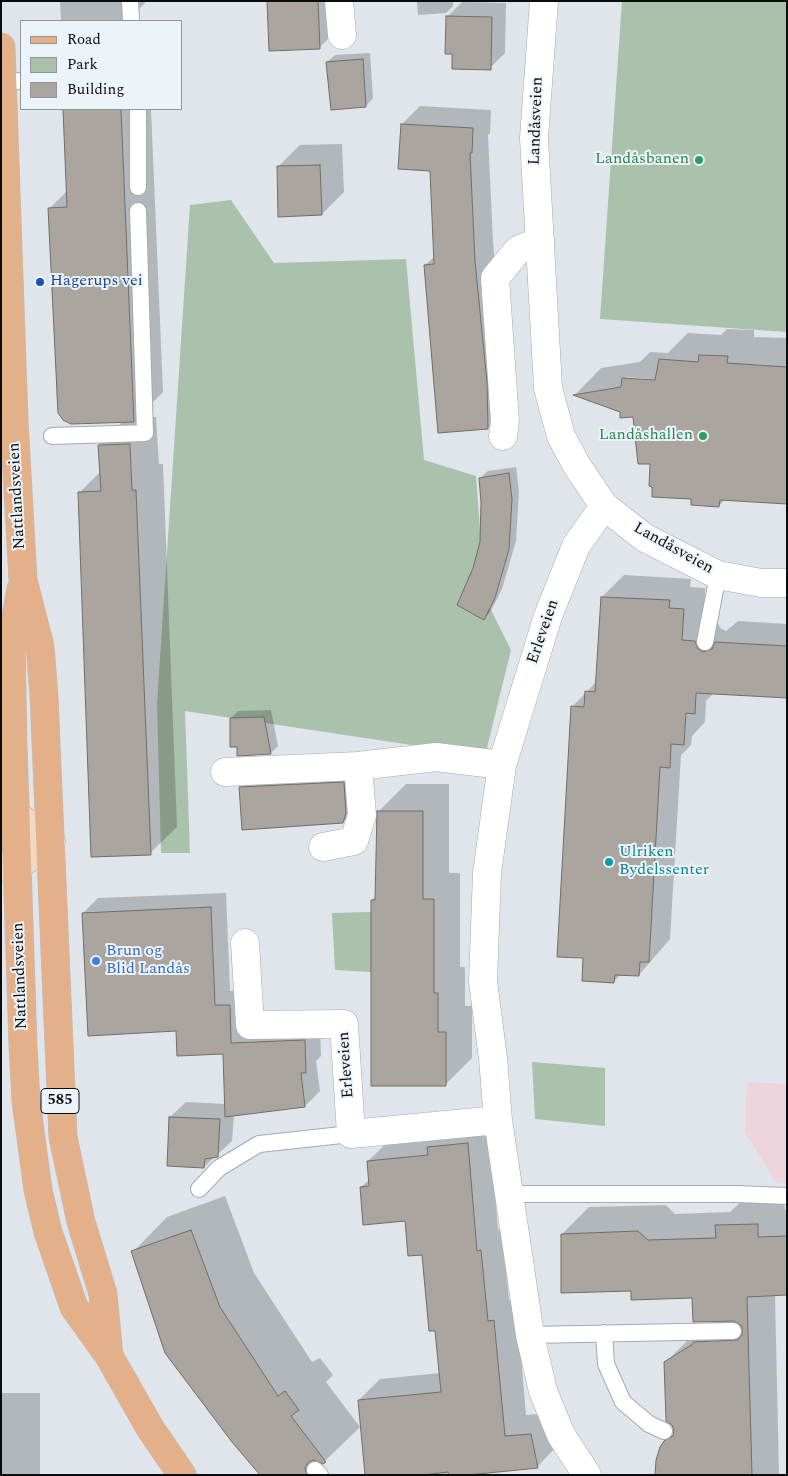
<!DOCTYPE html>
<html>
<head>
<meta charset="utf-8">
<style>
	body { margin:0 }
	#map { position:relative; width:788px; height:1476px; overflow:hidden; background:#dfe5eb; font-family:Spectral,serif }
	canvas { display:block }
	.frame { position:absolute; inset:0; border:2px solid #090b0d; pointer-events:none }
	.legend { position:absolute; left:20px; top:20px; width:162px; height:90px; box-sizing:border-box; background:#ecf3f9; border:1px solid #91969b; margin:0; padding:6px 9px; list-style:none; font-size:15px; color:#090b0d }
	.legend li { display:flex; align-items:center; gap:10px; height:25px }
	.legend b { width:25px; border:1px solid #91969b }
</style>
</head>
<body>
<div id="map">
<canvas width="788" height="1476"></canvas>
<div class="frame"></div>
<ul class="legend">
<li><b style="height:6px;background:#e3b089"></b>Road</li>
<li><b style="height:14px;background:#aac1ab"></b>Park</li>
<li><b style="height:14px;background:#aaa69f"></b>Building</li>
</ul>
</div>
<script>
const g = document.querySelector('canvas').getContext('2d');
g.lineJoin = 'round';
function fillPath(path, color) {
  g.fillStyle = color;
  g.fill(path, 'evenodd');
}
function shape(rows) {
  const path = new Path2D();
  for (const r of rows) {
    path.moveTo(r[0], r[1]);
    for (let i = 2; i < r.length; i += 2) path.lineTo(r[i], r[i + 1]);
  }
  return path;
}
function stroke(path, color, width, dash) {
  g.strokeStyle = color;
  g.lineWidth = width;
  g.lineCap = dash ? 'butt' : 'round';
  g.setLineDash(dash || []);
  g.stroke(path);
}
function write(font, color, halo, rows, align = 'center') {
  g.font = font + ' Spectral,serif';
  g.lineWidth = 4;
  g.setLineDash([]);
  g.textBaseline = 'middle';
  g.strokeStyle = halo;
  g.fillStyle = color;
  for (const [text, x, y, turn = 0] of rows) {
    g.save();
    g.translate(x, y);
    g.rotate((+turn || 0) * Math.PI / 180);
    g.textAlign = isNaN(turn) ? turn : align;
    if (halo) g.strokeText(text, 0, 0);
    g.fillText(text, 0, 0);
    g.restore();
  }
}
const education = shape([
	[747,1082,787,1084,787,1183,776,1182,745,1132]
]);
const green = shape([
	[622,1,787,1,787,332,600,319],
	[231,200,274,263,406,259,424,460,476,476,485,598,511,650,485,756,185,711,190,853,161,853,157,704,190,205],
	[371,912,371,972,335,970,332,913],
	[532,1062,605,1068,605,1126,535,1119]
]);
const shadow = shape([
	[60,1,145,1,145,3,127,21,61,21],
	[268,1,340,1,341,26,319,48],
	[417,1,453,1,453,6,446,13,418,15],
	[462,2,506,3,505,53,490,68,453,53,447,17],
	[370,53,373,98,366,106,327,62,335,55],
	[420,106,491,110,490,133,488,135,493,242,507,402,506,409,488,428,425,265,435,256,431,169,402,124],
	[65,109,151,109,163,392,137,418,156,417,159,464,163,464,177,827,150,853,79,493,101,471,99,445,123,421,61,416,57,404,50,208,68,190],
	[342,144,344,192,322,214,278,167,300,145],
	[727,329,754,330,754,337,787,338,787,503,725,499,719,506,693,498,652,463,634,416,575,395,601,368,640,362,650,352,668,353,688,333,721,335],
	[626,377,661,380,661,382,632,380],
	[516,467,519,491,516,541,502,589,491,611,484,619,474,568,481,542,483,502,480,478,488,471],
	[624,575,691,579,690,587,705,588,704,619,717,620,720,628,726,631,738,621,787,624,787,696,714,693,706,701,705,722,692,736,691,745,681,755,670,939,639,975,621,974,614,981,573,706,597,681,602,597],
	[271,710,278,746,271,753,238,746,231,718,238,711],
	[365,761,364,800,343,822,240,788,262,766],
	[406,784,449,784,449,873,460,873,460,967,465,967,465,1006,472,1006,472,1058,445,1085,372,900,377,895,379,811],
	[226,893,230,991,244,990,246,1028,320,1026,321,1056,316,1061,320,1091,305,1106,234,1115,232,1141,204,1167,170,1117,186,1102,226,1104,224,1053,178,1030,83,913,98,898],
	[489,1122,498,1230,502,1230,509,1300,516,1299,526,1415,553,1413,558,1445,537,1467,454,1475,366,1475,359,1400,380,1379,440,1373,436,1329,423,1253,406,1220,361,1187,370,1179,368,1161,390,1140],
	[225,1196,254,1273,312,1362,320,1358,333,1375,326,1382,360,1427,325,1461,320,1462,307,1475,133,1252,167,1217],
	[784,1197,785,1210,787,1210,787,1294,775,1295,779,1475,659,1475,665,1442,675,1432,666,1362,693,1335,718,1320,693,1297,632,1289,562,1234,589,1207,666,1205,675,1214,730,1212,744,1199],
	[1,1393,40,1393,40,1475,1,1475]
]);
const building = shape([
	[267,1,318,1,320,49,269,51,267,1],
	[446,16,492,17,491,70,452,69,452,54,445,54,446,16],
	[363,59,366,107,331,110,326,62,363,59],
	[63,109,121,109,134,422,71,424,63,420,58,413,48,208,67,207,63,109],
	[401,124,473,128,472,153,470,153,475,261,487,382,488,429,438,433,424,265,434,264,430,171,398,169,401,124],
	[320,165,322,215,278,217,277,166,320,165],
	[699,355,728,356,727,363,787,367,787,504,720,500,719,507,691,505,691,499,652,497,652,487,649,486,650,464,638,464,633,417,620,418,620,412,573,395,621,387,622,378,655,380,659,359,698,362,699,355],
	[130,444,132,490,136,490,151,855,91,857,78,492,101,491,98,445,130,444],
	[509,473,512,499,509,549,495,598,484,620,457,605,473,568,480,542,481,502,479,478,509,473],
	[601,597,670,600,669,608,684,609,682,640,695,641,698,649,703,652,712,649,715,642,787,646,787,698,696,693,695,714,686,713,684,745,671,744,670,768,660,767,649,962,640,962,639,976,615,975,614,983,582,981,583,958,557,957,571,706,584,707,585,691,595,692,601,597],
	[264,717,271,754,237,756,237,747,230,747,230,718,264,717],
	[344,782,346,813,343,823,242,830,239,787,344,782],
	[377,811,423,811,423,899,434,899,434,993,438,993,438,1032,446,1032,446,1086,371,1086,371,900,375,900,377,811],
	[211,907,215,1005,230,1005,231,1043,305,1040,306,1073,301,1073,305,1107,225,1117,223,1054,177,1056,176,1031,88,1036,82,913,211,907],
	[169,1117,220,1119,218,1157,205,1159,204,1168,167,1166,169,1117],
	[468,1143,477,1251,481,1250,488,1321,494,1320,505,1436,531,1434,538,1468,468,1475,449,1475,448,1472,423,1475,365,1475,358,1400,441,1392,435,1331,429,1331,422,1255,408,1256,405,1221,363,1225,360,1187,369,1186,367,1161,428,1155,427,1147,468,1143],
	[758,1224,758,1237,787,1236,787,1295,747,1297,752,1475,655,1475,656,1460,660,1447,664,1441,673,1436,674,1431,672,1425,666,1421,664,1362,693,1344,693,1342,738,1340,742,1335,742,1326,733,1321,693,1322,692,1298,631,1300,631,1291,561,1293,561,1234,638,1231,648,1240,716,1238,715,1225,758,1224],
	[191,1230,220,1307,278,1396,285,1391,299,1410,291,1416,326,1462,323,1464,313,1460,308,1463,305,1468,307,1475,260,1475,232,1442,165,1353,131,1251,191,1230]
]);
const service = shape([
	[130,1,131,21],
	[3,82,21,81],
	[138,109,138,187],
	[52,436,145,433,138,211],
	[705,642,718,575],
	[199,1189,219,1168,259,1144,351,1134],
	[508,1194,736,1194,787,1196],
	[604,1333,606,1364,623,1402,649,1424,664,1431],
	[530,1335,733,1331],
	[315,1470,320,1475]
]);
const minor = shape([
	[339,1,342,35],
	[503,436,505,422,495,278,518,250,540,241],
	[225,772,358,766],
	[323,847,354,841,362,815,358,766,436,757,502,765],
	[245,943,250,1025,344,1024,351,1134,498,1120],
	[587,1475,561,1435,543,1391,530,1335,498,1120,493,1058,483,982,487,873,502,765,548,616,576,546,604,506]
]);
const tertiary = shape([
	[544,1,534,138,548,388,561,436,577,466,604,506,645,538,718,575,761,583,787,583]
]);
const secondary = shape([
	[1,817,16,815,51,841,17,867,1,867]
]);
const primary = shape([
	[1,47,14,420,23,580,40,646,44,696,63,1137,81,1222,103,1294,109,1356],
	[21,589,11,643,13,743,23,1046,26,1101,38,1190,48,1232,74,1307,109,1356,150,1428,182,1475]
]);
const markers = [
	[699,160,5,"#2e9e5b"],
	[40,282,5,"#1a4fb4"],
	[703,436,5,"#2e9e5b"],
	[609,862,5,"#0f9aa8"],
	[96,961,5,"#3f7fe0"]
];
const shields = [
	[60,1101,38]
];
const shieldNames = [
	["585",60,1101]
];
const streetNames = [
	["Landåsveien",537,121,-88],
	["Nattlandsveien",18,496,-93],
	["Landåsveien",673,549,29],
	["Erleveien",544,632,-71],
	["Nattlandsveien",21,976,-92],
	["Erleveien",347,1065,-94]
];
const leisureNames = [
	["Landåsbanen",689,160],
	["Landåshallen",693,436]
];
const transitNames = [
	["Hagerups vei",50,282]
];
const cultureNames = [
	["Ulriken",619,853],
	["Bydelssenter",619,871]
];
const shopNames = [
	["Brun og",106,952],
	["Blid Landås",106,970]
];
fillPath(education, '#ecd3dc');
fillPath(green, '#aac1ab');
fillPath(shadow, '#0003');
fillPath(building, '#aaa69f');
stroke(building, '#716d67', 1);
stroke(service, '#a3a9af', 18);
stroke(minor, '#a3a9af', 29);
stroke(tertiary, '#a3a9af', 29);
stroke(secondary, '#a3a9af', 29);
stroke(primary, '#bfc0c0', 29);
stroke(service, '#fff', 16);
stroke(minor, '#fff', 28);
stroke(tertiary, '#fff', 28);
stroke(secondary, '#f1d8c4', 28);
stroke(primary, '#e3b089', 28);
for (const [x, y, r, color] of markers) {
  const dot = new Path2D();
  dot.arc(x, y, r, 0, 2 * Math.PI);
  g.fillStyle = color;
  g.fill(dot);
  stroke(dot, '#ecf3f9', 2);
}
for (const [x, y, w] of shields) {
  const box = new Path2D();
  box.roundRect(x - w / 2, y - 12.5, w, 25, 4);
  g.fillStyle = '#ecf3f9';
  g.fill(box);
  stroke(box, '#090b0d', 1);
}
write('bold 15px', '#090b0d', null, shieldNames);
write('16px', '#090b0d', '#ecf3f9', streetNames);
write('16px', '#27864d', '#ecf3f9', leisureNames, 'right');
write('16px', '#164399', '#ecf3f9', transitNames, 'left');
write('16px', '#0d838f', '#ecf3f9', cultureNames, 'left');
write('16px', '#366cbe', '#ecf3f9', shopNames, 'left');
</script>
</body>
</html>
